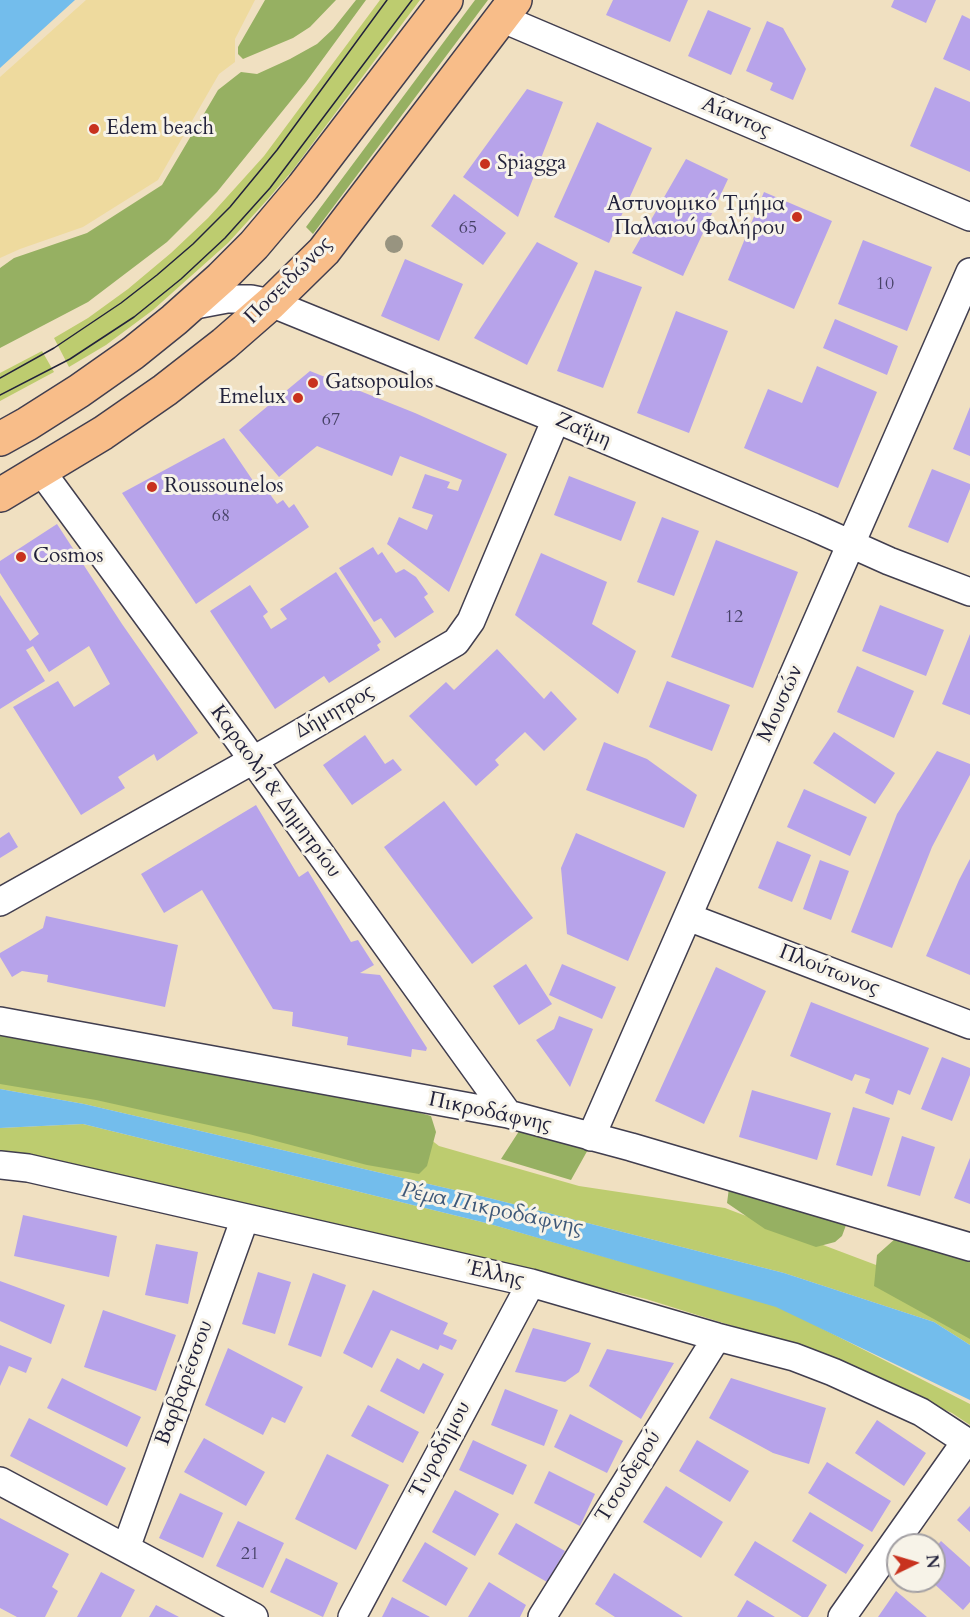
<!DOCTYPE html>
<html>
<head>
<meta charset="utf-8">
<style>
	body { margin:0 }
	#map { position:relative; width:970px; height:1617px; overflow:hidden; background:#f0e0c1; font-family:Cardo,serif }
	canvas { display:block }
	.north { position:absolute; left:886px; top:1533px; width:60px; height:60px; box-sizing:border-box; background:#f7f3e8; border:2px solid #a29fa3; border-radius:50%; rotate:85deg; font-size:16px; font-weight:700; line-height:24px; text-align:center; color:#22223b }
	.north::after { content:''; display:block; margin:auto; width:21px; height:27px; background:#c8321e; clip-path:polygon(50% 0,100% 100%,50% 72%,0 100%) }
</style>
</head>
<body>
<div id="map">
<canvas width="970" height="1617"></canvas>
<div class="north">N</div>
</div>
<script>
const g = document.querySelector('canvas').getContext('2d');
g.lineJoin = 'round';
function fillPath(path, color) {
  g.fillStyle = color;
  g.fill(path, 'evenodd');
}
function shape(rows) {
  const path = new Path2D();
  for (const r of rows) {
    path.moveTo(r[0], r[1]);
    for (let i = 2; i < r.length; i += 2) path.lineTo(r[i], r[i + 1]);
  }
  return path;
}
function stroke(path, color, width, dash) {
  g.strokeStyle = color;
  g.lineWidth = width;
  g.lineCap = dash ? 'butt' : 'round';
  g.setLineDash(dash || []);
  g.stroke(path);
}
function write(font, color, halo, rows, align = 'center') {
  g.font = font + ' Cardo,serif';
  g.lineWidth = 6;
  g.setLineDash([]);
  g.textBaseline = 'middle';
  g.strokeStyle = halo;
  g.fillStyle = color;
  for (const [text, x, y, turn = 0] of rows) {
    g.save();
    g.translate(x, y);
    g.rotate((+turn || 0) * Math.PI / 180);
    g.textAlign = isNaN(turn) ? turn : align;
    if (halo) g.strokeText(text, 0, 0);
    g.fillText(text, 0, 0);
    g.restore();
  }
}
const green = shape([
	[380,0,420,0,292,171,268,199,228,243,153,310,106,345,69,367,54,338,88,318,128,289,171,253,208,218,264,156],
	[42,351,54,372,0,401,0,373],
	[0,1041,396,1113,439,1146,579,1186,725,1208,953,1294,970,1290,970,1345,934,1322,784,1273,489,1198,84,1104,0,1089],
	[83,1124,490,1224,780,1307,970,1404,970,1425,952,1413,813,1351,646,1299,448,1250,0,1158,0,1128]
]);
const forest = shape([
	[265,0,336,0,310,27,293,38,243,59,238,54,238,47],
	[356,0,366,0,306,82,217,192,167,242,88,302,0,348,0,268,14,258,87,233,162,185,218,90,241,72,257,74,290,59,317,44,333,29],
	[475,0,488,0,313,234,306,227],
	[0,1030,364,1097,431,1116,436,1132,427,1166,419,1174,367,1165,249,1134,96,1100,0,1084],
	[523,1125,590,1146,571,1180,501,1159],
	[729,1188,849,1217,842,1236,835,1242,816,1247,765,1229,727,1203],
	[896,1238,970,1254,970,1339,874,1286,877,1255]
]);
const sand = shape([
	[86,0,255,0,235,39,235,62,219,74,158,180,83,227,20,249,0,258,0,77]
]);
const water = shape([
	[0,0,75,0,0,68],
	[0,1089,84,1104,489,1198,784,1273,934,1322,970,1345,970,1400,776,1307,490,1224,83,1124,0,1128]
]);
const building = shape([
	[613,0,688,0,670,42,606,15],
	[894,0,936,0,926,23,891,7],
	[708,10,751,28,731,75,688,56],
	[962,15,970,19,970,71,943,59],
	[767,21,783,28,806,69,793,100,770,90,773,83,746,71],
	[935,87,970,102,970,172,910,146],
	[527,89,563,102,518,217,463,177],
	[597,122,652,148,609,243,554,217],
	[686,159,728,179,683,276,632,253],
	[764,192,832,221,794,309,728,280],
	[454,194,506,233,483,265,431,226],
	[863,240,932,267,907,331,838,304],
	[537,242,578,263,527,365,474,338],
	[405,259,463,284,439,341,381,316],
	[595,270,642,287,603,388,557,371],
	[676,311,728,331,689,433,637,413],
	[835,319,898,346,887,375,823,348],
	[817,366,877,392,838,488,744,448,768,389,802,403],
	[310,371,415,413,507,454,449,592,387,544,399,517,427,530,433,515,412,508,425,474,450,482,447,488,458,491,462,480,400,456,392,476,317,446,279,477,239,430],
	[970,407,970,456,953,449],
	[224,438,262,494,267,490,277,504,283,500,289,508,294,504,309,527,196,604,122,493],
	[932,469,970,484,970,489,948,543,908,527],
	[569,476,636,502,621,541,554,515],
	[662,517,699,531,674,596,637,582],
	[57,524,122,624,198,733,157,761,154,754,118,777,125,788,81,815,13,707,58,681,74,707,110,684,89,646,49,672,33,646,26,650,45,681,0,709,0,595,30,641,39,634,0,573,0,561],
	[716,540,798,572,753,688,671,657],
	[373,547,378,555,382,552,396,573,404,569,416,577,428,594,424,597,434,612,395,638,381,618,374,622,339,568],
	[541,553,607,582,592,624,636,651,618,694,515,615],
	[336,572,381,642,377,645,380,650,329,683,324,676,275,709,210,611,250,585,268,612,263,616,271,629,287,619,280,609],
	[880,605,944,630,926,676,862,651],
	[970,634,970,715,942,704],
	[497,649,544,699,551,691,577,719,544,751,525,732,495,760,499,765,476,786,409,716,446,682,454,690],
	[857,666,914,691,894,738,837,712],
	[667,681,730,705,712,751,649,727],
	[834,732,895,773,875,804,813,763],
	[365,735,385,764,393,759,402,770,352,805,323,765],
	[604,742,647,759,697,795,684,828,586,790],
	[937,751,970,764,970,775,932,847,892,948,851,932,897,814],
	[804,789,867,817,850,856,787,827],
	[444,801,533,918,472,964,384,847],
	[256,805,299,877,308,871,351,942,358,940,374,965,360,973,380,975,427,1048,426,1051,412,1049,411,1057,347,1045,348,1037,292,1026,293,1012,273,1009,202,890,164,913,141,874],
	[9,832,18,847,0,858,0,838],
	[576,833,666,872,628,961,567,934,561,868],
	[777,841,811,855,792,902,758,888],
	[970,859,970,975,926,956,959,880],
	[820,860,849,871,831,920,803,909],
	[46,916,178,945,165,1007,47,982,48,975,22,971,12,977,0,957,0,953,43,928],
	[526,964,552,1004,519,1025,493,986],
	[562,964,616,987,602,1019,549,995],
	[716,967,766,991,704,1124,655,1101],
	[811,1002,929,1048,910,1095,898,1090,893,1105,865,1093,870,1079,855,1074,852,1081,790,1056],
	[559,1016,593,1029,570,1087,536,1040,554,1029],
	[942,1057,970,1068,970,1075,952,1121,921,1109],
	[752,1090,831,1113,817,1160,739,1137],
	[853,1107,890,1118,872,1176,836,1165],
	[902,1136,935,1147,920,1196,887,1186],
	[970,1158,970,1204,954,1198],
	[23,1215,117,1236,109,1277,14,1256],
	[156,1244,198,1252,188,1304,145,1295],
	[258,1272,291,1282,275,1334,242,1324],
	[313,1273,346,1285,321,1357,288,1345],
	[0,1281,65,1305,51,1344,0,1321],
	[373,1290,448,1323,443,1334,457,1340,452,1350,440,1345,438,1350,391,1330,372,1368,343,1353],
	[103,1310,176,1335,156,1391,84,1367],
	[533,1328,591,1343,579,1372,565,1382,515,1372],
	[0,1345,32,1358,26,1373,9,1366,0,1386],
	[228,1348,303,1387,285,1423,272,1417,263,1435,205,1405],
	[607,1349,674,1363,641,1419,589,1386],
	[397,1358,419,1370,423,1363,444,1374,424,1414,380,1391],
	[62,1378,141,1417,127,1447,47,1408],
	[731,1378,826,1408,809,1464,773,1453,709,1418],
	[505,1389,558,1410,544,1446,491,1425],
	[368,1405,419,1432,403,1463,351,1436],
	[570,1414,623,1441,607,1473,554,1447],
	[29,1418,126,1468,107,1506,10,1456],
	[877,1420,926,1453,904,1486,855,1453],
	[204,1438,265,1472,246,1506,184,1472],
	[473,1440,527,1465,513,1495,459,1470],
	[697,1440,749,1471,730,1502,679,1471],
	[327,1454,389,1485,356,1550,295,1519],
	[827,1462,891,1501,872,1532,808,1493],
	[549,1471,595,1494,580,1526,534,1503],
	[666,1486,723,1522,701,1558,643,1522],
	[455,1490,499,1514,475,1556,432,1532],
	[180,1493,223,1513,203,1558,159,1538],
	[970,1506,970,1532,957,1520],
	[810,1512,864,1545,846,1574,792,1541],
	[0,1518,69,1554,52,1587,58,1591,45,1617,17,1617,0,1608],
	[238,1521,284,1543,263,1588,216,1566],
	[516,1523,565,1551,547,1582,498,1554],
	[755,1541,827,1585,808,1617,802,1617,734,1575],
	[941,1541,970,1567,970,1602,963,1610,931,1581,934,1581,934,1549],
	[425,1542,468,1568,446,1606,402,1581],
	[286,1558,338,1583,323,1617,270,1592],
	[101,1572,135,1590,121,1617,77,1617],
	[614,1573,683,1617,615,1617,595,1604],
	[489,1582,526,1605,520,1617,468,1617],
	[896,1591,927,1617,878,1617],
	[392,1597,430,1617,382,1617],
	[747,1600,775,1617,737,1617],
	[156,1605,179,1617,149,1617]
]);
const street = shape([
	[501,18,970,217],
	[190,306,227,299,251,299,271,303,556,419,813,527,889,561,970,592],
	[41,471,235,735,508,1114],
	[0,902,271,750,456,642,471,621,556,419],
	[688,917,970,1025],
	[0,1021,508,1114,631,1147,970,1247],
	[591,1137,970,272],
	[0,1165,28,1168,531,1283,717,1337,794,1357,833,1372,921,1412,970,1444],
	[0,1481,254,1617],
	[126,1548,245,1218],
	[352,1617,531,1283],
	[542,1617,717,1337],
	[842,1617,966,1441]
]);
const highway = shape([
	[0,439,27,424,79,391,133,353,174,320,221,278,254,245,303,187,446,0],
	[0,495,103,433,165,390,224,344,271,303,324,251,515,0]
]);
const tram = shape([
	[0,378,54,348,121,303,157,275,193,244,230,207,277,150,387,0],
	[0,395,70,359,134,317,181,279,225,238,270,188,412,0]
]);
const trees = [
	[394,244]
];
const markers = [
	[94,129,6,"#c8321e"],
	[485,164,6,"#c8321e"],
	[797,217,6,"#c8321e"],
	[313,383,6,"#c8321e"],
	[298,398,6,"#c8321e"],
	[152,487,6,"#c8321e"],
	[21,557,6,"#c8321e"]
];
const numberNames = [
	["65",468,229],
	["10",885,285],
	["67",331,421],
	["68",221,517],
	["12",734,618],
	["21",250,1555]
];
const streetNames = [
	["Αίαντος",736,118,23],
	["Ποσειδώνος",289,281,-45],
	["Ζαΐμη",583,431,23],
	["Μουσών",781,704,-66],
	["Δήμητρος",335,712,-30],
	["Καραολή & Δημητρίου",275,792,54],
	["Πλούτωνος",829,971,21],
	["Πικροδάφνης",490,1113,12],
	["Έλλης",495,1275,13],
	["Βαρβαρέσσου",185,1383,-70],
	["Τυροδήμου",441,1450,-62],
	["Τσουδερού",629,1477,-58]
];
const poiNames = [
	["Edem beach",106,129],
	["Spiagga",497,164],
	["Αστυνομικό Τμήμα",785,205,"right"],
	["Παλαιού Φαλήρου",785,229,"right"],
	["Gatsopoulos",325,383],
	["Emelux",286,398,"right"],
	["Roussounelos",164,487],
	["Cosmos",33,557]
];
const waterNames = [
	["Ρέμα Πικροδάφνης",492,1210,12]
];
fillPath(green, '#bdcc6f');
fillPath(forest, '#96b062');
fillPath(sand, '#eeda9e');
fillPath(water, '#73bdec');
fillPath(building, '#b7a3ea');
stroke(street, '#413e4f', 30);
stroke(highway, '#413e4f', 36);
stroke(street, '#fff', 27);
stroke(highway, '#f8bd89', 33);
stroke(tram, '#22223b', 1.5);
g.fillStyle = '#989480';
for (const [x, y] of trees) {
  g.beginPath();
  g.arc(x, y, 9, 0, 2 * Math.PI);
  g.fill();
}
for (const [x, y, r, color] of markers) {
  const dot = new Path2D();
  dot.arc(x, y, r, 0, 2 * Math.PI);
  g.fillStyle = color;
  g.fill(dot);
  stroke(dot, '#f7f3e8', 2);
}
write('18px', '#474267', null, numberNames);
write('21px', '#22223b', '#f7f3e8', streetNames);
write('21px', '#22223b', '#f7f3e8', poiNames, 'left');
write('italic 22px', '#3e5879', '#f7f3e8', waterNames);
</script>
</body>
</html>
